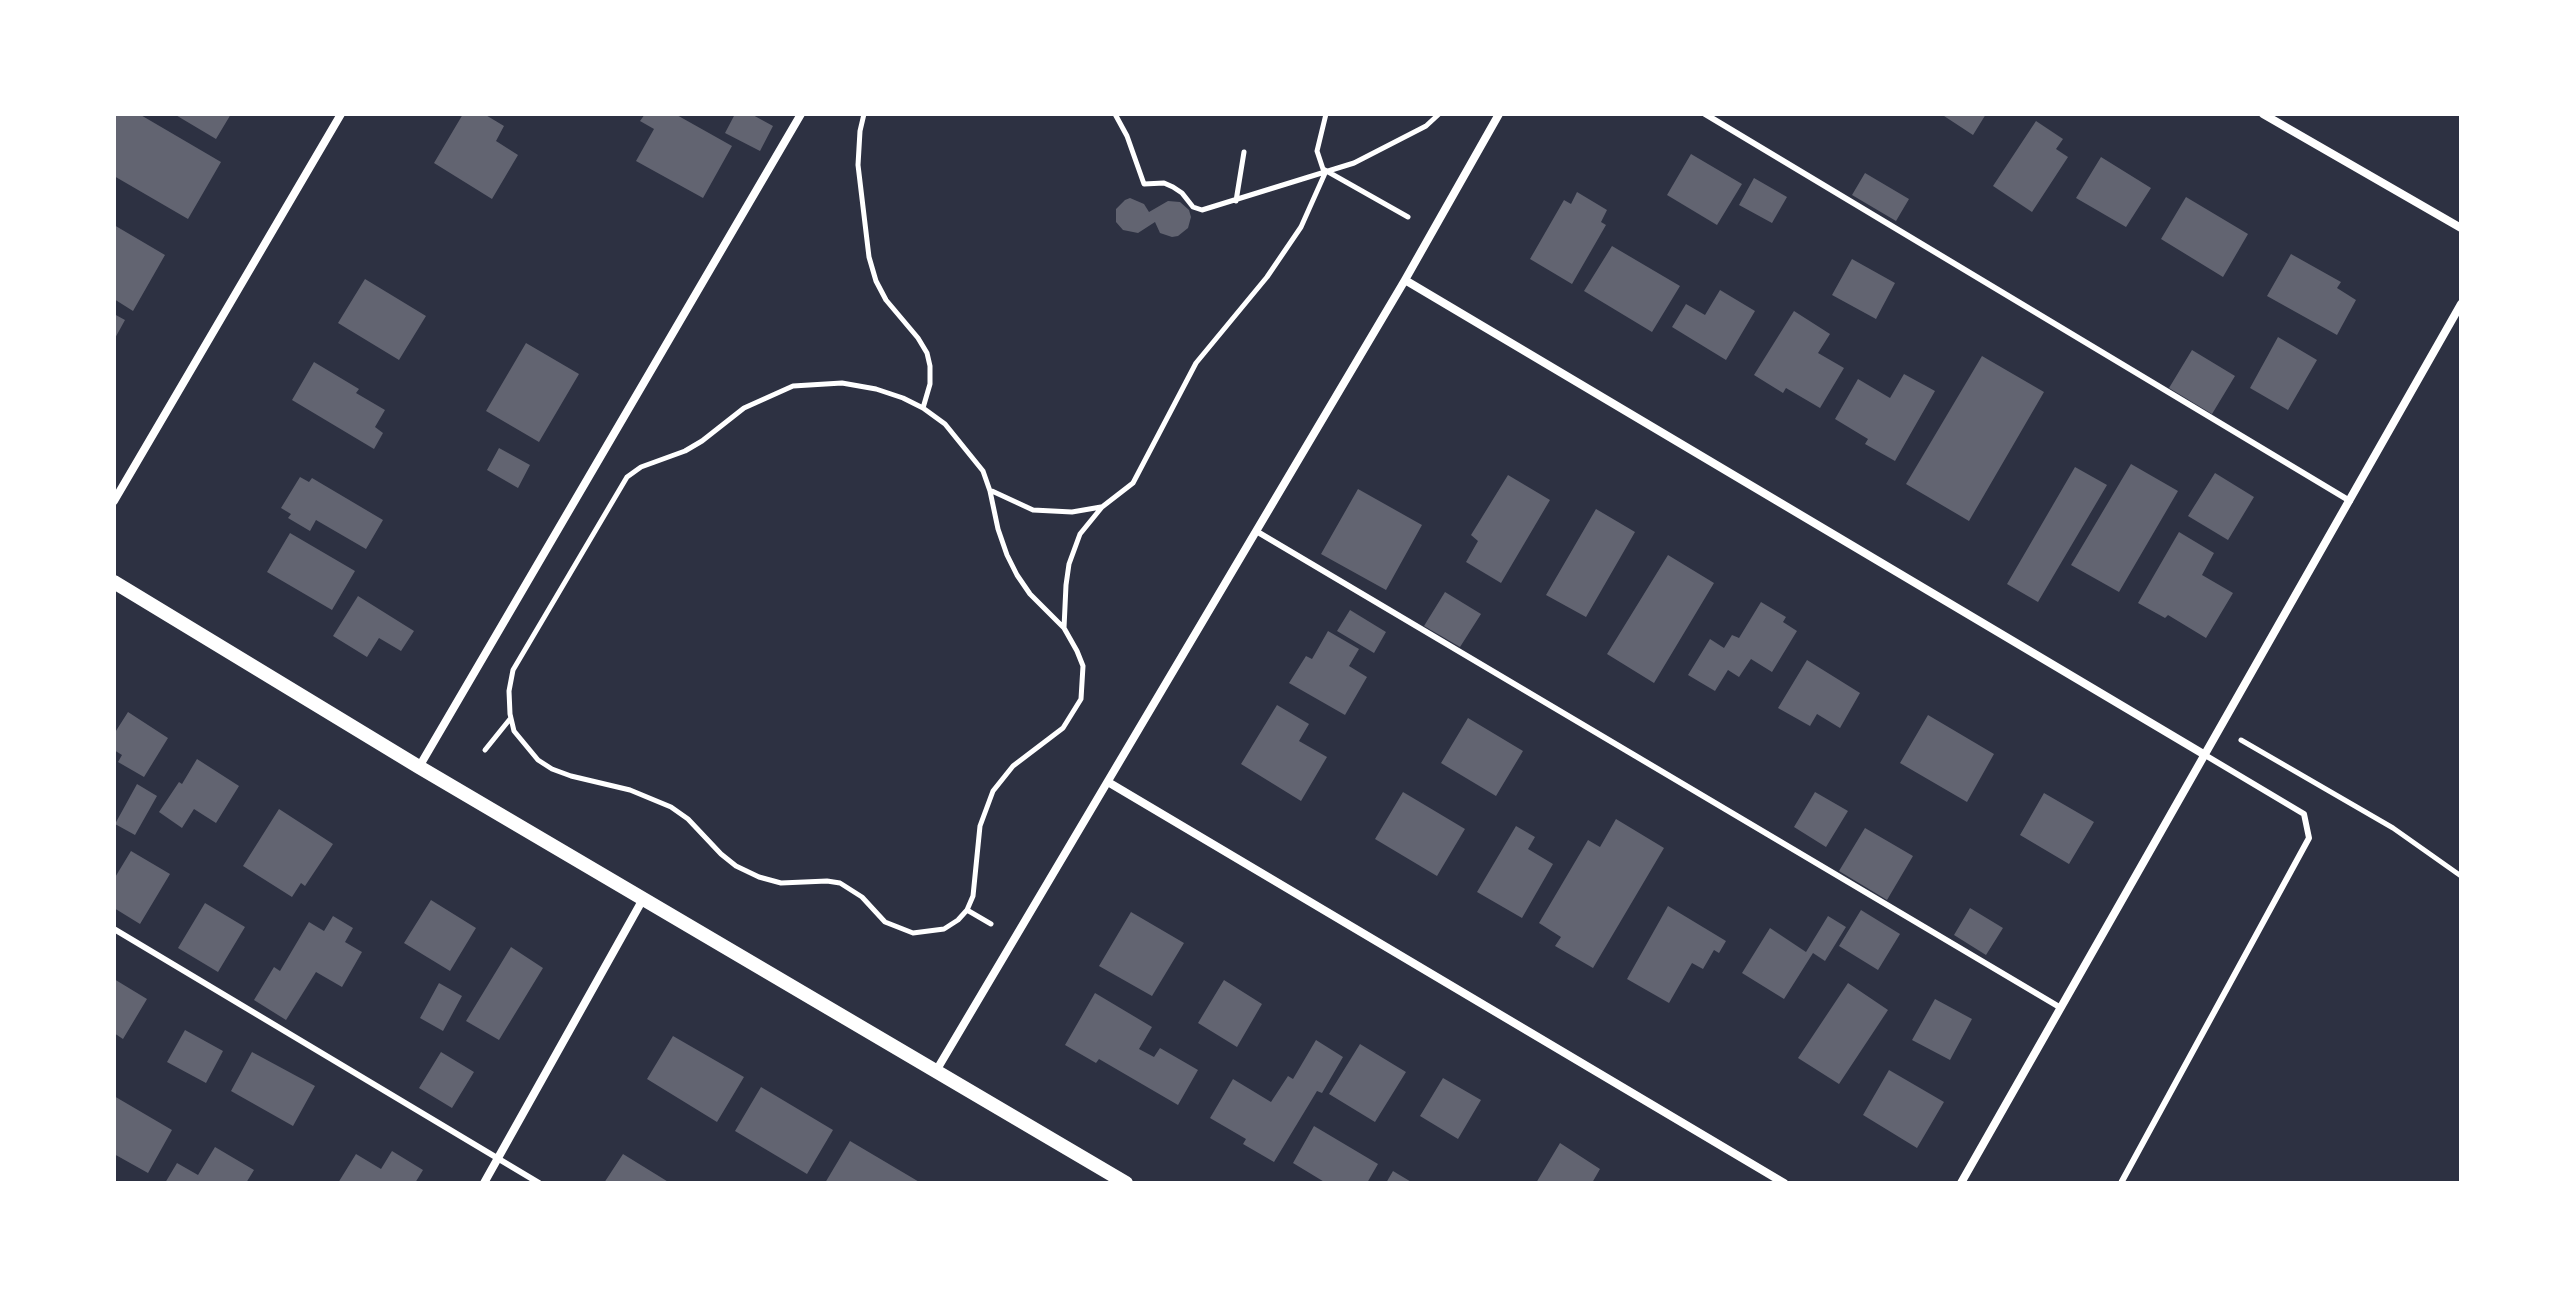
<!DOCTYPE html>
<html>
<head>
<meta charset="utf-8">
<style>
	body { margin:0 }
	#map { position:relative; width:2575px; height:1297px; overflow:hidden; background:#2d3142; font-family:Arial,sans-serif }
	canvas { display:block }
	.frame { position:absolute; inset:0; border:116px solid #fff; pointer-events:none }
</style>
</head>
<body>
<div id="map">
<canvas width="2575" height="1297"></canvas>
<div class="frame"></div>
</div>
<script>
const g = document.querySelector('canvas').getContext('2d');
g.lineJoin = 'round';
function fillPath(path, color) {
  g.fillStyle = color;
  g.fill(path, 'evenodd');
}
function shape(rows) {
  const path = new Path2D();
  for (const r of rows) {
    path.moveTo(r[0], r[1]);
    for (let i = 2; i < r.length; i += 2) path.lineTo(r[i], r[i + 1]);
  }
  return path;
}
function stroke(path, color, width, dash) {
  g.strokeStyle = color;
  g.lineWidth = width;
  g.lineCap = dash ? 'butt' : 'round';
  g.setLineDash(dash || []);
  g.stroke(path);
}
const building = shape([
	[114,114,139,114,221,162,188,219,114,176],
	[174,114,231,114,216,139],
	[463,114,484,114,504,126,496,141,518,155,492,199,434,163],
	[645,114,675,114,732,146,703,198,636,161,654,129,640,121],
	[735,114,751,114,773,126,760,151,725,133],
	[1941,114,1986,114,1973,135],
	[2036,121,2063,139,2056,149,2068,157,2032,212,1993,186],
	[1691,154,1742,184,1717,225,1667,195],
	[2101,157,2151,188,2126,227,2076,198],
	[1865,173,1909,199,1896,221,1852,195],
	[1754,178,1787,197,1772,223,1739,205],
	[1577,192,1607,210,1601,222,1606,225,1572,284,1530,259,1564,200,1571,204],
	[2186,197,2248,234,2223,277,2161,239],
	[1130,198,1144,204,1149,212,1168,201,1180,202,1189,210,1191,217,1188,228,1178,236,1172,237,1160,233,1155,222,1138,233,1123,230,1116,222,1116,209,1125,200],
	[114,225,165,255,133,311,114,299],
	[1612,246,1680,286,1652,332,1584,291],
	[2291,254,2341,282,2337,288,2356,300,2337,335,2267,296],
	[1852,259,1895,283,1876,319,1832,295],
	[365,279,426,316,399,360,338,323],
	[1720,290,1755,311,1726,360,1672,327,1686,304,1705,315],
	[1794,311,1830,334,1818,353,1844,368,1820,408,1786,388,1783,393,1754,375],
	[114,314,125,320,114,340],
	[2278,337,2317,360,2288,410,2250,388],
	[526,343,579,374,539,442,486,411],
	[2192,350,2235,376,2212,414,2169,388],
	[1982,356,2044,392,1969,521,1906,484],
	[314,362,359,389,356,393,385,410,375,427,383,433,374,449,292,400],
	[1904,374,1935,391,1895,461,1865,444,1868,439,1835,419,1858,379,1890,398],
	[499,448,530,465,518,488,487,470],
	[2131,464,2178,491,2119,592,2071,565],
	[2075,467,2107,485,2038,602,2007,584],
	[2215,473,2254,497,2228,540,2188,516],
	[1508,475,1550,500,1501,583,1466,562,1478,541,1471,535],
	[300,477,309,482,312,478,383,520,366,549,316,520,310,531,288,518,291,514,281,508],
	[1358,489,1422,525,1386,590,1321,554],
	[1596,509,1635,532,1586,617,1546,595],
	[2179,532,2214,553,2202,575,2233,593,2206,638,2168,615,2165,618,2138,603],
	[290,533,355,571,332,610,267,572],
	[1668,555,1714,583,1654,683,1607,654],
	[1445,592,1481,614,1460,647,1424,626],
	[358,596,414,631,401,651,379,638,367,657,333,636],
	[1761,602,1786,617,1783,622,1797,631,1772,672,1751,659,1739,677,1728,670,1715,691,1688,675,1710,639,1724,648,1732,635,1739,638],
	[1350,610,1386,632,1374,653,1337,631],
	[1328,631,1359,649,1349,666,1367,677,1345,715,1289,683,1306,656,1312,659],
	[1807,660,1860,693,1840,728,1817,714,1810,726,1778,708],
	[1277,705,1309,724,1299,741,1327,757,1301,801,1241,764],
	[128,712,168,738,144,777,118,762,122,755,114,750,114,734],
	[1928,715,1994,754,1967,802,1900,763],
	[1468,718,1523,751,1496,796,1441,763],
	[197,759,239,786,216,823,194,809,182,828,159,812,179,782,182,784],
	[137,784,157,796,135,835,115,824],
	[1403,792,1465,829,1437,876,1375,839],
	[1815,792,1848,811,1826,847,1794,827],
	[2044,793,2094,822,2069,864,2020,835],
	[279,809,333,844,305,886,301,883,292,897,243,866],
	[1616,819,1664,848,1593,968,1555,946,1561,937,1539,923,1588,840,1600,847],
	[1516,826,1535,837,1528,849,1553,864,1522,918,1477,892],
	[1865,828,1913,856,1887,900,1839,871],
	[131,851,170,874,140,924,114,908,114,879],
	[431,900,476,928,450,971,404,943],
	[205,903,245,927,218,972,178,948],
	[1668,906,1726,941,1719,953,1714,950,1703,969,1692,963,1669,1003,1627,979],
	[1970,908,2003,928,1986,955,1954,935],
	[1861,910,1900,934,1878,970,1839,946],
	[1131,912,1184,943,1152,996,1099,966],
	[333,916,353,928,345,942,362,952,342,987,316,972,286,1020,254,1000,274,967,280,971,309,922,324,931],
	[1828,916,1846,927,1825,961,1813,953,1784,999,1742,973,1770,928,1806,952],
	[511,947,543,968,499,1040,466,1021],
	[114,979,147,999,123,1039,114,1033],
	[1224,980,1262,1004,1237,1047,1198,1023],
	[439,983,462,996,443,1031,420,1018],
	[1848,983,1888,1010,1839,1084,1798,1058],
	[1095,993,1152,1027,1139,1049,1154,1057,1160,1048,1198,1070,1178,1105,1099,1059,1096,1063,1065,1045],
	[1935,999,1972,1019,1950,1060,1912,1040],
	[185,1030,223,1051,206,1083,167,1062],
	[673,1036,744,1077,717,1122,647,1079],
	[1316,1040,1343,1057,1322,1093,1317,1091,1274,1162,1243,1144,1246,1139,1210,1118,1233,1079,1271,1102,1288,1076,1293,1079],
	[1360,1044,1406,1072,1375,1122,1329,1094],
	[252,1052,315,1086,293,1126,231,1091],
	[441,1052,474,1072,452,1108,419,1088],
	[1889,1070,1944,1102,1917,1148,1863,1115],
	[1443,1078,1481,1100,1458,1139,1420,1116],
	[761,1087,833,1130,807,1174,735,1131],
	[114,1096,172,1130,148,1173,114,1154],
	[1314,1126,1378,1164,1367,1183,1326,1183,1293,1163],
	[850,1141,921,1183,825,1183],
	[1560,1143,1600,1169,1592,1183,1536,1183],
	[215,1147,254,1170,246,1183,165,1183,177,1163,198,1175],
	[392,1151,423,1170,415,1183,338,1183,356,1154,381,1169],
	[623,1154,670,1183,604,1183],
	[1393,1171,1413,1183,1386,1183]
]);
const path = shape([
	[864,114,860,131,858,165,869,257,876,281,886,300,918,338,927,353,930,366,930,384,923,408],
	[1115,114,1127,136,1144,184,1164,183,1173,187,1182,193,1193,207,1202,210,1354,163,1426,126,1439,114],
	[1326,114,1317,151,1323,169,1408,217],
	[1236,201,1244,152],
	[992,491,1033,510,1072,512,1101,507],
	[1064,628,1030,594,1017,575,1007,555,998,529,990,491,983,471,945,424,923,408,903,398,876,389,842,383,793,386,744,408,702,441,685,451,641,467,627,477,513,670,509,691,510,714,514,731,538,760,552,769,571,776,630,790,671,807,688,819,721,854,736,866,759,877,781,883,827,881,840,883,862,897,885,922,913,933,944,929,958,920,967,910,973,896,980,826,993,791,1013,766,1063,728,1081,699,1083,666,1077,651,1064,628,1066,585,1069,564,1080,534,1102,507,1133,483,1196,363,1267,277,1301,227,1326,171],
	[2241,740,2393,828,2461,876],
	[485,750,510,719],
	[967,910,991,924]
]);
const service = shape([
	[1705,114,2350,501],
	[1256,531,2061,1008],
	[114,929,539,1183],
	[2121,1183,2309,838,2304,814,2205,755]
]);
const minor = shape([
	[2263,114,2461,228],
	[1405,280,2205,755],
	[114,501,341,114],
	[419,767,801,114],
	[1108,782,1784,1183],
	[936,1071,1405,280,1499,114],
	[484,1183,643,899],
	[1961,1183,2461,304]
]);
const tertiary = shape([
	[114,582,419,767,1126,1183]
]);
fillPath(building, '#626471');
stroke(path, '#fff', 5);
stroke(service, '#fff', 6);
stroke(minor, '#fff', 8);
stroke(tertiary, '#fff', 14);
</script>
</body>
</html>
